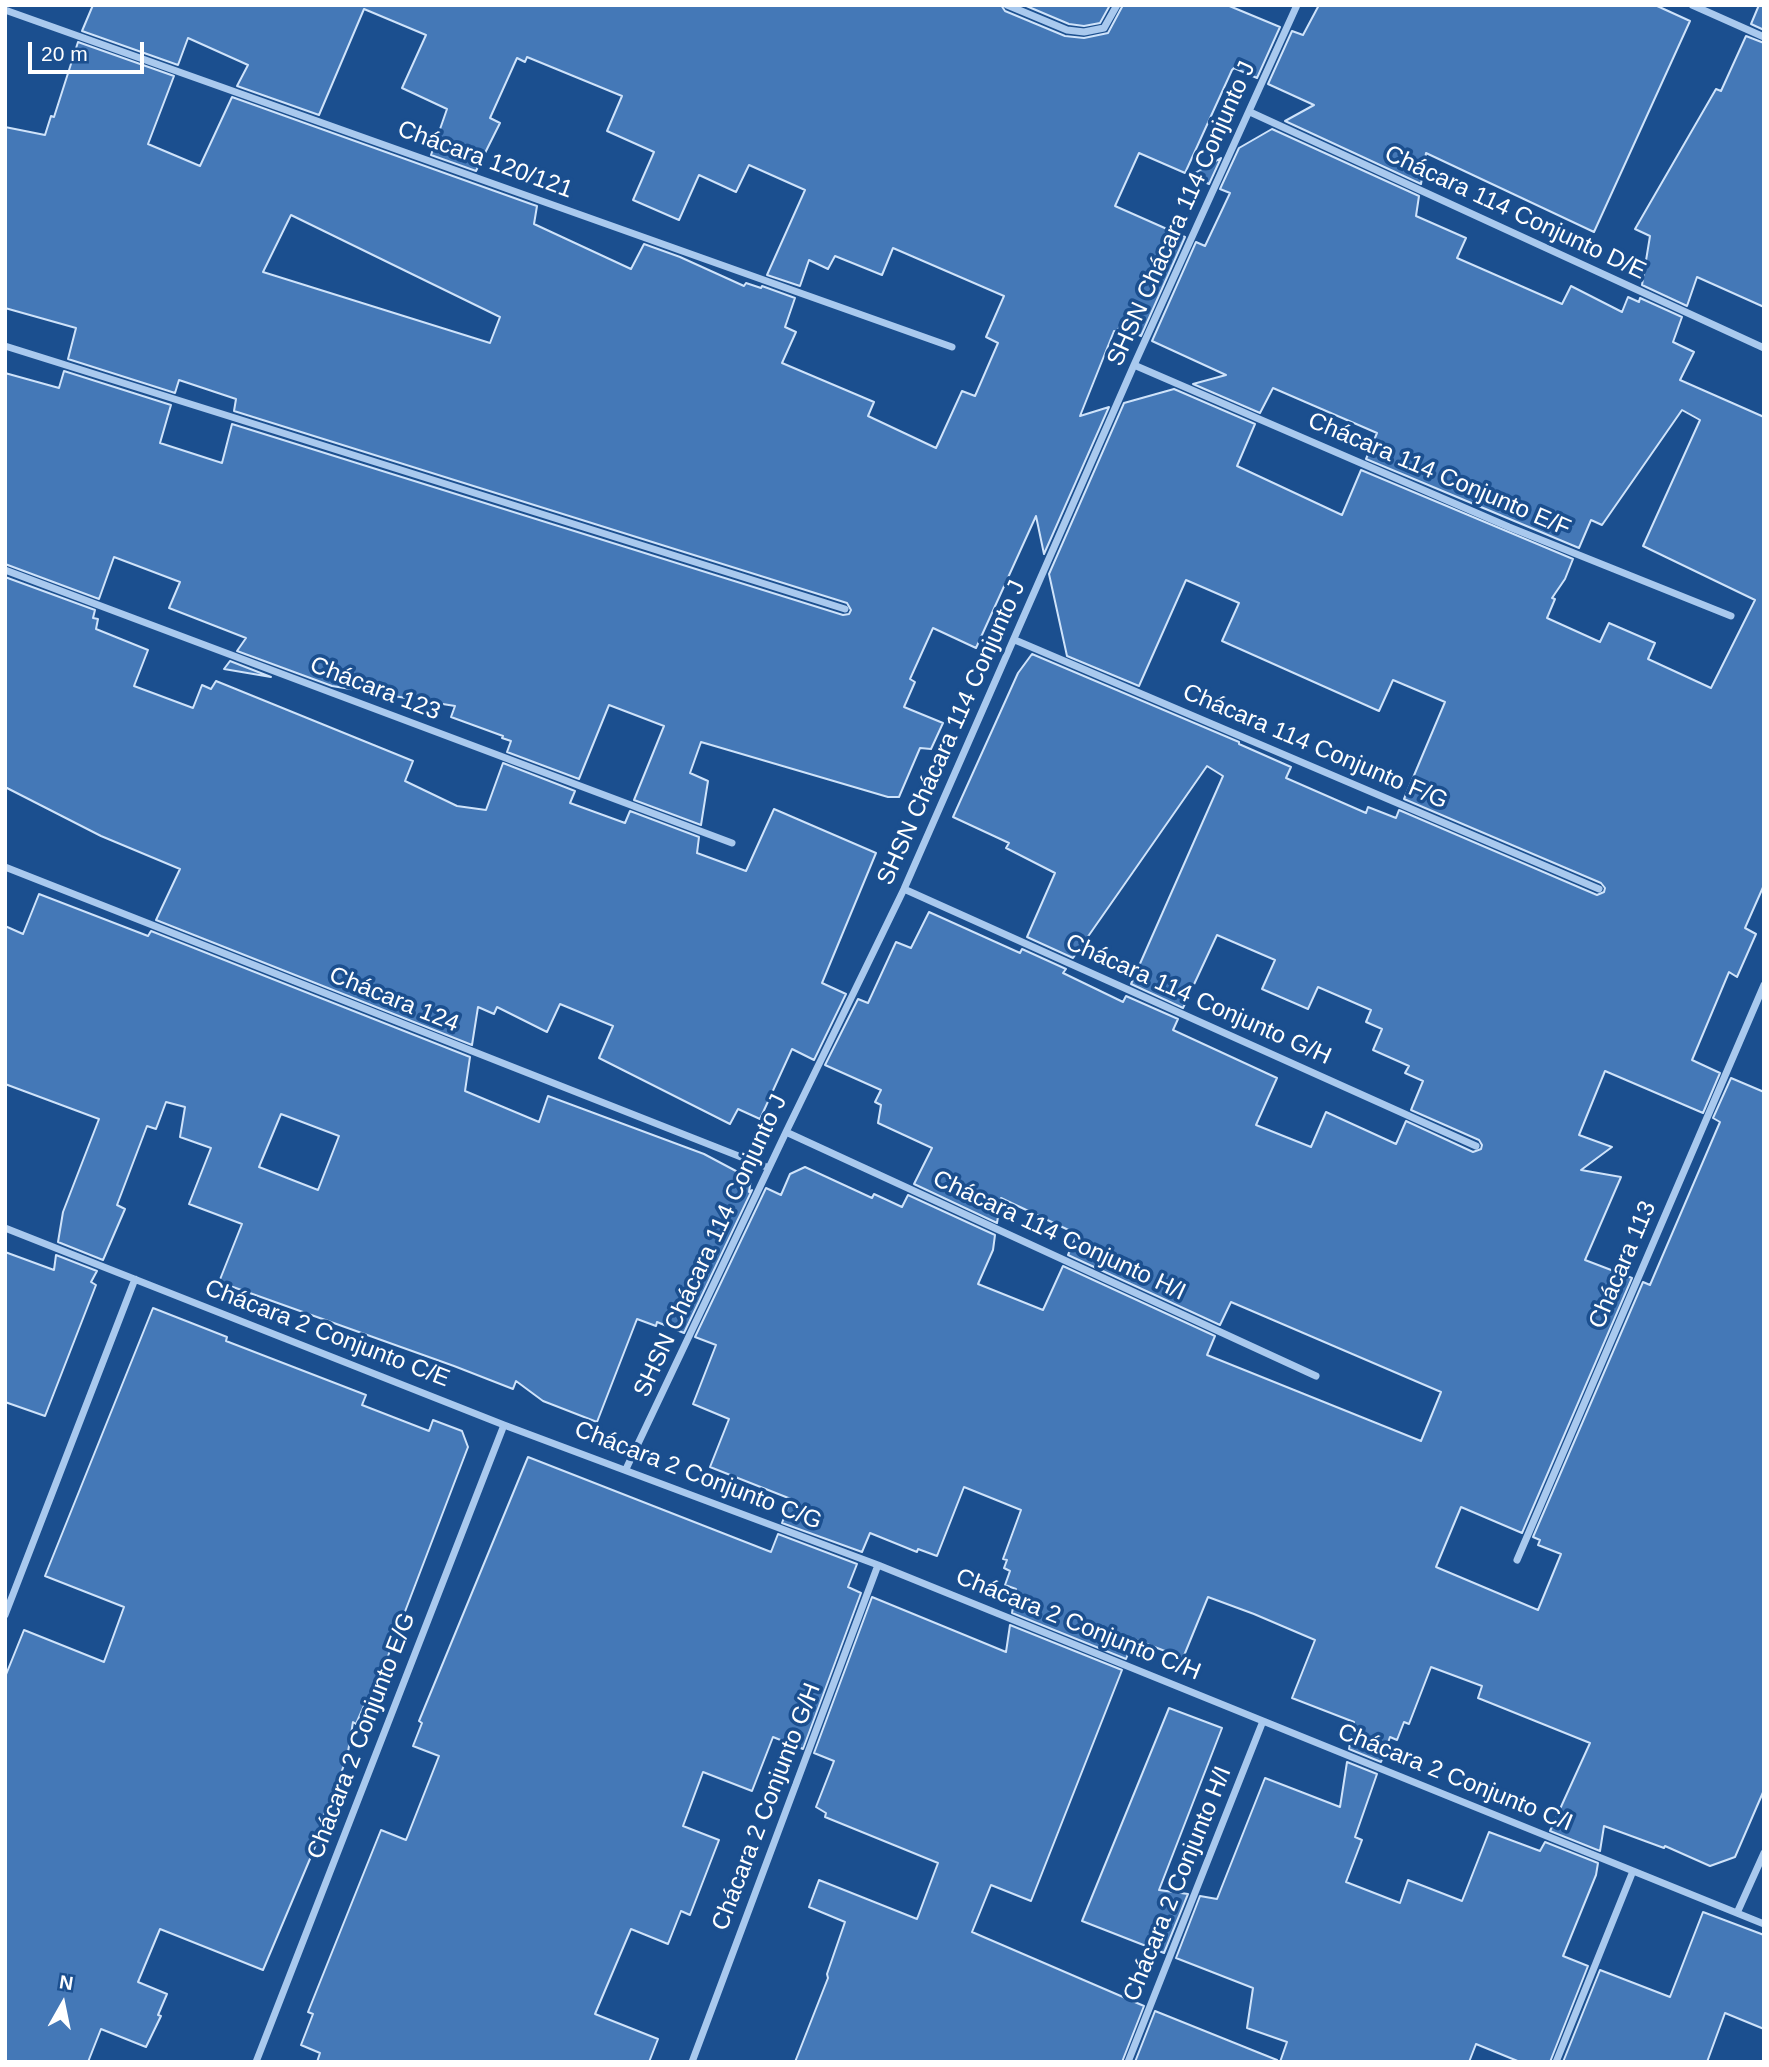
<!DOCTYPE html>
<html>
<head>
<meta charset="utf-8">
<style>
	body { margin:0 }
	#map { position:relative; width:1769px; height:2067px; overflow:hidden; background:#1b4f8f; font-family:Helvetica,sans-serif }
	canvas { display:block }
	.frame { position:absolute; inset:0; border:7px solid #fff; pointer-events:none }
	.north { position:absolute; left:28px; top:1969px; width:70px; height:70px; -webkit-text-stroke:5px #1b4f8f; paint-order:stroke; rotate:9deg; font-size:19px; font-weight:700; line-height:28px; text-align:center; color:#fff }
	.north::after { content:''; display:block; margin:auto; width:24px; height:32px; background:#fff; clip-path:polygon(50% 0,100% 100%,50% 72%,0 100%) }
	.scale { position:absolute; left:28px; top:42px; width:116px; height:32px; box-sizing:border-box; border:4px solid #fff; border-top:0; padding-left:9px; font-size:21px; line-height:24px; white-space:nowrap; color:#fff; -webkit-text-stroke:5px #1b4f8f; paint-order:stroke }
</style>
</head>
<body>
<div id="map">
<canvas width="1769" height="2067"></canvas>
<div class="frame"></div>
<div class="north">N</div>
<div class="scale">20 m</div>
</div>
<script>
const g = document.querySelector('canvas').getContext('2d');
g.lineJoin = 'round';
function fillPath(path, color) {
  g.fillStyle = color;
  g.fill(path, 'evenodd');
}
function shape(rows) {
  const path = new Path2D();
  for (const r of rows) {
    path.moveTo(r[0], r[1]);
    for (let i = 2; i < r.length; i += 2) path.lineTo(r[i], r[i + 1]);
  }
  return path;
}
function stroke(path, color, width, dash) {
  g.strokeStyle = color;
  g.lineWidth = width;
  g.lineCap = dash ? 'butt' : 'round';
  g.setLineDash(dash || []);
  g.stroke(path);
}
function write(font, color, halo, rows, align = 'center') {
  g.font = font + ' Helvetica,sans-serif';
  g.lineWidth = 7;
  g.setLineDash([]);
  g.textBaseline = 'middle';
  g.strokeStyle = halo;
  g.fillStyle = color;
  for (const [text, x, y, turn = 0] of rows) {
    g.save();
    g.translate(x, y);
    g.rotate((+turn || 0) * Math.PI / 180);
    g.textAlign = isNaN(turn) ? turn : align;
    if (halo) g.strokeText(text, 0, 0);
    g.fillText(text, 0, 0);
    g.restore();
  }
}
const building = shape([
	[93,5,1001,5,1005,11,1065,36,1084,38,1108,33,1123,5,1227,5,1280,27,1257,78,1234,68,1232,70,1185,173,1139,153,1115,206,1185,237,1141,336,1120,326,1117,332,1114,331,1080,416,1109,407,1044,554,1036,516,976,648,933,628,910,679,915,682,904,707,943,723,931,749,920,748,899,797,888,797,701,742,690,773,708,781,701,825,634,800,664,726,609,705,579,779,507,752,511,741,502,738,503,736,451,717,455,706,332,686,237,651,246,638,169,608,180,582,114,557,99,599,5,564,5,373,59,388,64,371,171,405,160,443,222,463,232,424,843,615,849,614,851,610,847,603,234,411,236,399,179,380,175,393,68,359,76,328,5,308,5,127,45,135,51,116,54,117,78,42,174,76,148,144,200,166,232,97,531,204,537,206,534,224,631,269,644,244,680,257,744,286,746,283,761,288,762,286,795,298,785,327,796,332,782,363,874,402,868,416,936,448,962,391,975,396,998,343,986,337,1004,296,893,248,882,275,835,256,828,269,809,260,800,286,767,275,805,190,749,165,736,192,699,175,679,220,633,200,654,152,607,131,622,96,527,57,525,62,517,58,490,118,500,123,476,171,431,155,447,109,402,88,426,35,364,9,319,115,237,86,248,65,188,38,178,65,82,31,93,5],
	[291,215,500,317,490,343,263,272,291,215],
	[1024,5,1110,5,1100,23,1084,26,1069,24,1024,5],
	[1319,5,1655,5,1690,21,1594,232,1426,153,1421,184,1285,121,1314,105,1268,84,1292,31,1303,35,1319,5],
	[1759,5,1764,5,1764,30,1751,24,1759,5],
	[1746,36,1764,43,1764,307,1697,277,1687,306,1642,285,1650,236,1635,229,1716,89,1721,91,1746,36],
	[1272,129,1419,196,1416,216,1466,238,1457,258,1562,304,1571,286,1622,312,1628,297,1639,302,1640,298,1682,317,1673,342,1694,352,1680,380,1764,417,1764,885,1745,928,1756,934,1737,977,1729,972,1692,1060,1720,1073,1703,1113,1605,1071,1579,1135,1612,1147,1581,1170,1621,1177,1585,1260,1632,1278,1522,1533,1461,1507,1436,1567,1538,1610,1561,1554,1538,1545,1540,1540,1533,1537,1643,1282,1650,1285,1720,1122,1713,1118,1731,1078,1764,1092,1764,1790,1735,1857,1710,1866,1665,1846,1664,1848,1604,1826,1600,1851,1550,1831,1590,1743,1478,1698,1482,1686,1431,1667,1409,1724,1404,1722,1397,1740,1390,1737,1381,1762,1349,1749,1354,1722,1292,1698,1315,1640,1254,1614,1208,1597,1183,1658,1134,1639,1126,1659,1012,1613,1016,1589,1005,1585,1010,1571,1004,1568,1007,1560,1003,1559,1021,1510,964,1487,937,1556,918,1549,917,1552,870,1533,862,1552,782,1523,791,1499,710,1467,729,1419,693,1404,716,1345,695,1337,766,1188,781,1195,790,1174,805,1167,872,1198,874,1194,902,1207,908,1195,995,1235,993,1250,978,1284,1043,1310,1063,1266,1215,1336,1207,1355,1421,1441,1441,1392,1231,1302,1220,1325,1068,1255,1077,1234,1001,1198,997,1223,914,1184,932,1148,878,1123,881,1105,875,1102,881,1090,825,1065,858,999,868,1003,896,942,911,948,929,912,1020,953,1022,949,1066,969,1063,973,1123,1002,1126,996,1178,1019,1173,1030,1277,1078,1256,1125,1311,1147,1326,1112,1396,1144,1406,1121,1473,1152,1481,1149,1482,1145,1479,1140,1411,1110,1423,1081,1405,1073,1409,1066,1373,1050,1382,1029,1366,1022,1371,1010,1318,987,1308,1009,1262,989,1275,960,1217,935,1183,1008,1131,984,1223,776,1207,766,1073,958,1027,937,1055,873,1006,848,1009,843,953,817,1018,673,1032,654,1239,742,1239,744,1291,767,1286,778,1366,813,1368,807,1396,818,1399,810,1597,895,1604,892,1605,888,1601,883,1404,799,1445,702,1393,680,1379,711,1222,641,1239,603,1186,580,1139,686,1067,656,1049,574,1124,403,1174,389,1255,424,1237,466,1342,515,1361,470,1573,559,1565,579,1552,598,1555,599,1547,618,1600,642,1609,623,1655,643,1648,659,1711,688,1755,600,1643,546,1700,420,1682,410,1602,525,1591,520,1579,548,1366,459,1377,433,1273,388,1260,413,1193,384,1226,375,1152,341,1196,242,1205,246,1230,193,1220,189,1239,148,1272,129],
	[1221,158,1209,184,1190,176,1221,158],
	[5,577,95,610,93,618,98,619,96,629,148,650,134,686,193,708,202,685,211,689,216,681,413,761,405,781,457,806,486,810,503,763,575,791,570,803,625,823,630,811,699,837,697,853,746,871,774,809,876,853,822,983,846,994,814,1060,792,1049,760,1119,738,1109,730,1124,599,1058,613,1026,560,1004,547,1032,497,1007,494,1014,478,1007,472,1045,156,920,180,869,101,836,5,787,5,577],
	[230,661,271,677,224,669,230,661],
	[39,894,148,936,151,931,470,1057,465,1091,539,1122,548,1096,704,1154,751,1179,749,1192,752,1190,684,1333,657,1322,656,1326,637,1319,597,1422,543,1401,516,1381,513,1389,454,1366,219,1282,242,1224,189,1204,211,1148,180,1137,185,1107,166,1102,156,1129,147,1126,117,1205,125,1209,103,1260,58,1242,63,1212,99,1119,5,1084,5,926,23,934,39,894],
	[281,1114,339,1136,318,1190,259,1167,281,1114],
	[5,1252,54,1270,56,1255,97,1271,91,1282,96,1285,45,1416,5,1402,5,1252],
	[153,1308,227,1337,226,1341,366,1395,362,1405,429,1431,433,1420,462,1431,468,1447,370,1703,366,1701,356,1724,353,1722,347,1758,322,1820,326,1821,263,1970,160,1929,138,1982,167,1994,158,2015,161,2016,146,2047,101,2029,88,2062,5,2062,5,1677,24,1630,104,1662,124,1607,45,1576,153,1308],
	[528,1457,771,1552,778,1534,857,1564,848,1587,861,1593,803,1749,773,1737,752,1791,703,1772,683,1826,719,1840,690,1915,681,1911,668,1944,631,1929,595,2014,658,2039,649,2062,317,2062,320,2053,301,2045,313,2014,308,2012,381,1830,406,1840,439,1756,413,1746,422,1723,419,1721,528,1457],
	[872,1597,1006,1652,1010,1625,1122,1670,1031,1901,991,1885,972,1932,1144,2006,1122,2062,795,2062,828,1978,827,1974,845,1922,809,1907,819,1880,917,1919,938,1863,825,1817,826,1813,816,1807,834,1761,814,1753,872,1597],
	[1169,1708,1222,1728,1159,1890,1188,1894,1164,1953,1082,1921,1169,1708],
	[1347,1762,1377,1774,1355,1837,1362,1840,1346,1882,1400,1903,1408,1880,1462,1901,1489,1832,1540,1851,1545,1842,1598,1863,1596,1875,1563,1956,1588,1966,1550,2062,1520,2062,1476,2044,1469,2062,1280,2062,1287,2042,1247,2028,1253,1988,1176,1958,1200,1896,1217,1899,1265,1778,1340,1807,1347,1762],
	[1703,1912,1764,1935,1764,2029,1725,2013,1707,2062,1563,2062,1600,1970,1670,1997,1703,1912],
	[1155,2011,1277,2060,1277,2062,1135,2062,1155,2011]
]);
const street = shape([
	[1007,5,1067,30,1084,32,1104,28,1117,5],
	[1692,5,1764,37],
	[5,10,952,347],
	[1250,112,1764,348],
	[5,346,845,609],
	[1134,365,1509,527,1731,616],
	[5,570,732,843],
	[1015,640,1599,889],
	[5,867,769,1168],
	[904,889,1476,1146],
	[786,1132,1316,1376],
	[5,1228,504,1425,878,1565,1764,1924],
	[626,1469,786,1132,904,889,1134,365,1297,5],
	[1517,1560,1764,985],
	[5,1615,135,1279],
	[1737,1913,1764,1853],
	[256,2062,504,1425],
	[692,2062,878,1565],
	[1128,2062,1263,1721],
	[1556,2062,1633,1871]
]);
const streetNames = [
	["Chácara 120/121",485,160,20],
	["Chácara 114 Conjunto D/E",1515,213,25],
	["SHSN Chácara 114 Conjunto J",1182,214,-66],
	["Chácara 114 Conjunto E/F",1439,475,23],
	["Chácara 123",375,689,21],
	["SHSN Chácara 114 Conjunto J",952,733,-66],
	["Chácara 114 Conjunto F/G",1315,747,23],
	["Chácara 124",394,1000,22],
	["Chácara 114 Conjunto G/H",1198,1000,24],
	["Chácara 114 Conjunto H/I",1059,1236,25],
	["SHSN Chácara 114 Conjunto J",711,1246,-65],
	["Chácara 113",1623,1265,-67],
	["Chácara 2 Conjunto C/E",327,1334,21],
	["Chácara 2 Conjunto C/G",698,1476,21],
	["Chácara 2 Conjunto C/H",1078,1625,22],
	["Chácara 2 Conjunto E/G",362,1736,-69],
	["Chácara 2 Conjunto C/I",1455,1778,22],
	["Chácara 2 Conjunto G/H",767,1807,-69],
	["Chácara 2 Conjunto H/I",1178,1884,-68]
];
fillPath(building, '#4478b7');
stroke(building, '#cfe3fa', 2);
stroke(street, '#a9c9ee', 7);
write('24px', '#fff', '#1b4f8f', streetNames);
</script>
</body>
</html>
